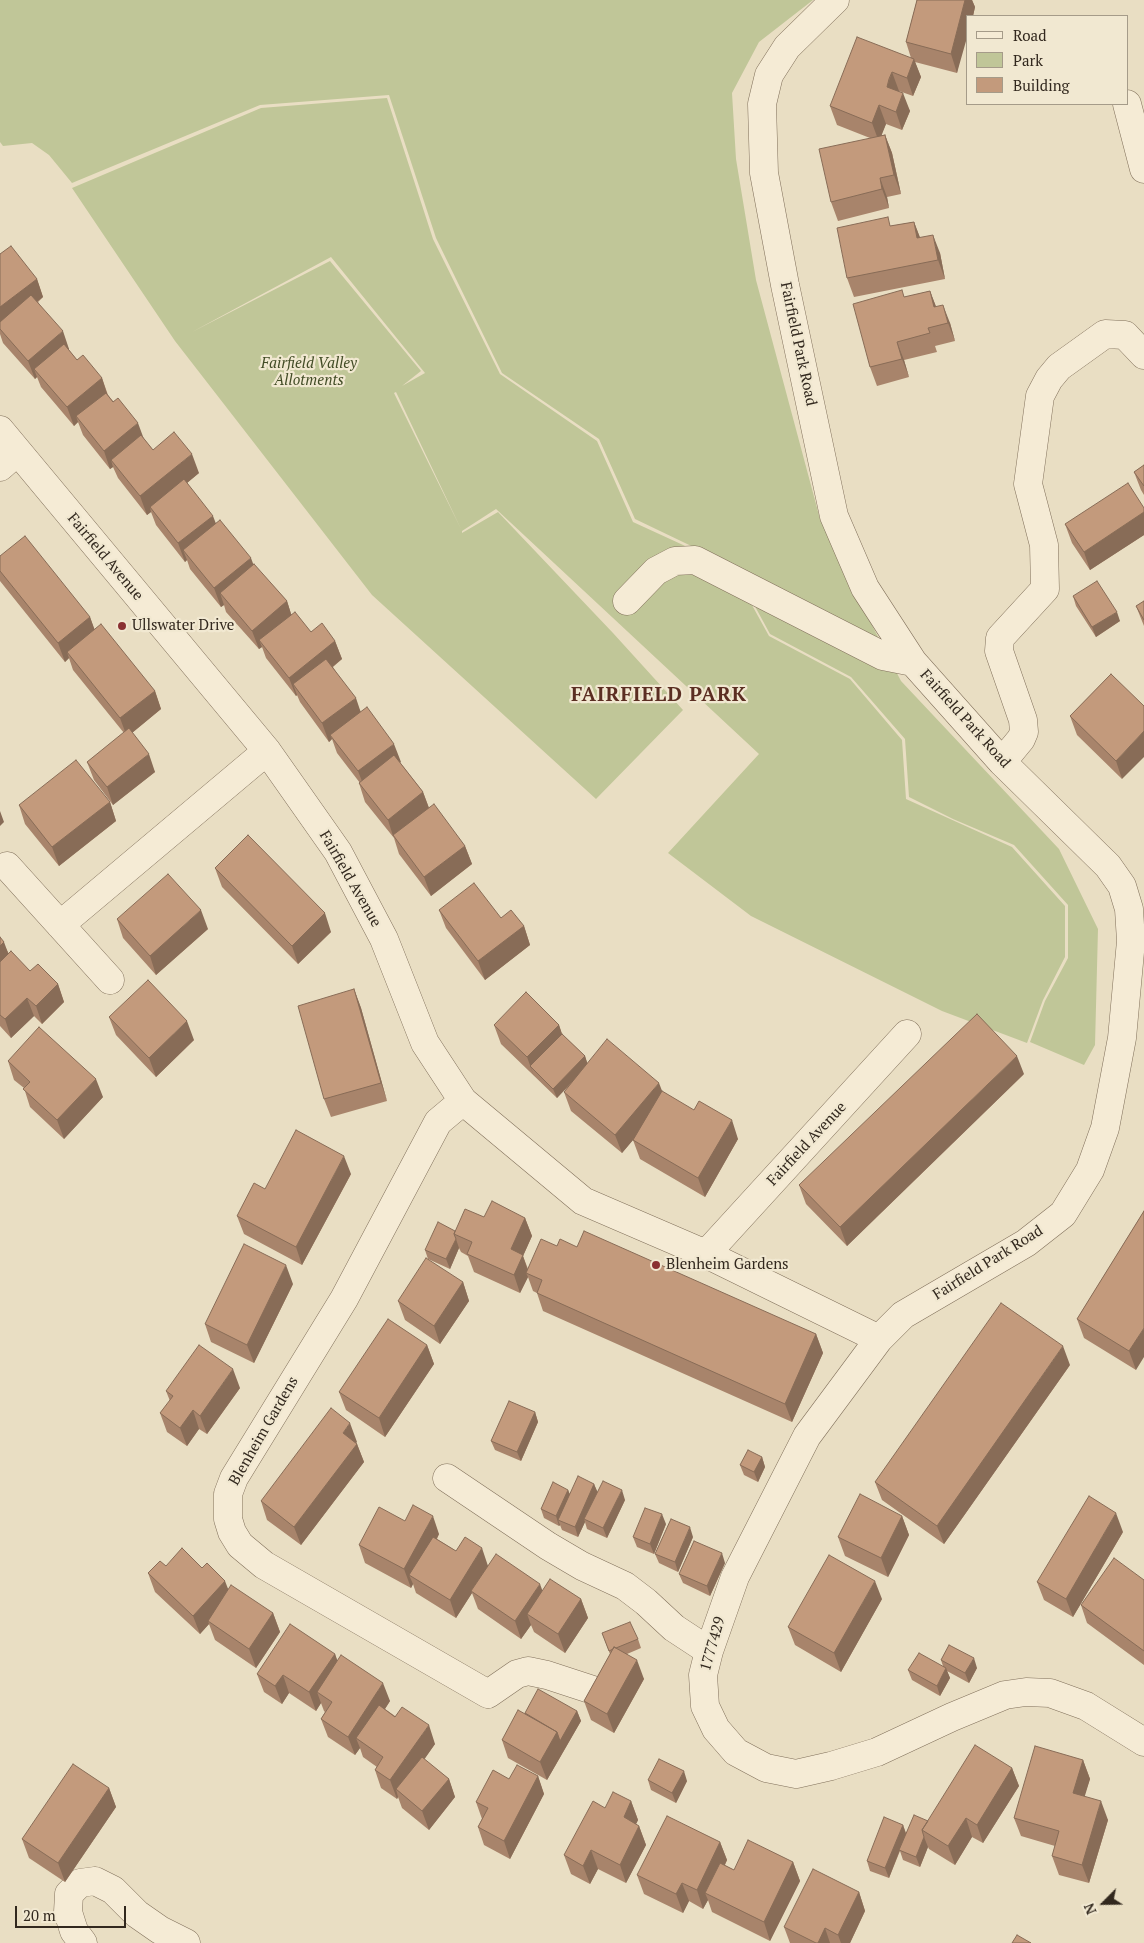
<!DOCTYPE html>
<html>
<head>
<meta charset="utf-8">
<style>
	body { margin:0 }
	#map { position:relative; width:1144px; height:1943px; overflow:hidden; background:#e9dec3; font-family:"PT Serif",serif }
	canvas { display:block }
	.legend { position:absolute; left:966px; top:15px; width:162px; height:90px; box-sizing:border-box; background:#f1e8d1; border:1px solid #a59b89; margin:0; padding:6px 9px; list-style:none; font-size:15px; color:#32281e }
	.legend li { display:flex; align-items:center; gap:10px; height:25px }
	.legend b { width:25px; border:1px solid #a59b89 }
	.north { position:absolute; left:1079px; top:1878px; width:50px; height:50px; -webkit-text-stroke:4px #f1e8d1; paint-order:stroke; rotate:247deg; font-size:14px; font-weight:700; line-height:20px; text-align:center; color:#32281e }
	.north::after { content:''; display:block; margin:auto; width:18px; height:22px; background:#32281e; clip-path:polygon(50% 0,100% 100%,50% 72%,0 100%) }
	.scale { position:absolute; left:15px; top:1906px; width:111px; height:22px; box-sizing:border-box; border:2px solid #32281e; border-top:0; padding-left:6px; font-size:15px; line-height:18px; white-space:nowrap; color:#32281e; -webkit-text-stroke:4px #f1e8d1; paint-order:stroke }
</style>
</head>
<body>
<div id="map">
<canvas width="1144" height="1943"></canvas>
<ul class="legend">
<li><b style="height:6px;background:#f5ebd5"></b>Road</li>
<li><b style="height:14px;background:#c0c698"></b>Park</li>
<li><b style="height:14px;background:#c39a7c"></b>Building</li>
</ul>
<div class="north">N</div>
<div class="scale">20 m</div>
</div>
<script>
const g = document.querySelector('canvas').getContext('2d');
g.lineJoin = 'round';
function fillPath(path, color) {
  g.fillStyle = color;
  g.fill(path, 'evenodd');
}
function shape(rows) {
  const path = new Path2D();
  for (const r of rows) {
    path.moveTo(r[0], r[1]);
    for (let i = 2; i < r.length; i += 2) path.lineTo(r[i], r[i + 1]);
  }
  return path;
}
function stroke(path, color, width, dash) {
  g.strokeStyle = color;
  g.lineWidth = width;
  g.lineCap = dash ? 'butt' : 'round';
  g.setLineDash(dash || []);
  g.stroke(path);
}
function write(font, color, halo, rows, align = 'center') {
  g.font = font + ' "PT Serif",serif';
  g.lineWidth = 4.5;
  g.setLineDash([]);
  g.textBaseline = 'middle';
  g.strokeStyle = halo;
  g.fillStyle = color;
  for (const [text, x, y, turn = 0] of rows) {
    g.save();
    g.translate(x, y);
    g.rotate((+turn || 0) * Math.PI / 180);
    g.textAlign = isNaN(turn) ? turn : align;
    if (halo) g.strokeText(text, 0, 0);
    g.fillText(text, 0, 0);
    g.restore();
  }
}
const green = shape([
	[0,0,813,0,759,42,732,93,736,159,756,280,820,519,849,581,901,681,1059,849,1098,929,1095,1045,1084,1065,1030,1042,1045,1001,1068,958,1068,905,1014,845,953,819,909,797,905,739,851,677,770,634,733,566,635,519,599,439,502,373,436,238,389,95,260,105,72,183,49,155,32,143,3,146,0,142],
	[387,98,433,239,500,374,597,441,633,522,731,567,769,636,850,679,902,740,906,799,1012,847,1065,906,1065,957,1043,1000,1027,1043,942,1011,751,916,668,853,759,754,496,509,462,531,462,533,498,512,613,633,683,710,596,799,372,595,175,341,72,188,261,108],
	[331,257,425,373,402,386,421,371,330,261,192,332],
	[396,392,461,529,394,393]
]);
const minor = shape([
	[835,0,787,47,769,75,762,104,764,173,785,285,834,516,865,588,913,662,1002,762,1108,866,1122,886,1129,909,1131,941,1122,1038,1105,1128,1090,1170,1063,1214,1026,1243,903,1315,879,1339,807,1436,735,1577,709,1651,703,1675,705,1706,716,1729,736,1752,766,1768,796,1774,831,1766,877,1752,952,1717,1005,1695,1026,1692,1050,1693,1086,1706,1144,1742],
	[1127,104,1144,169],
	[0,430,267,751,338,852,384,939,425,1043,463,1101,583,1201,706,1254,879,1339],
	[0,467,17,452],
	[627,601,656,571,675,561,695,560,883,656,913,662],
	[1002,762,1021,739,1024,732,1023,720,999,651,1000,638,1045,589,1044,545,1028,484,1040,396,1049,379,1059,367,1105,334,1125,335,1144,355],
	[7,866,110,980],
	[60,925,267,751],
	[463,1101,438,1122,344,1299,234,1478,228,1494,228,1519,232,1532,240,1545,264,1565,488,1694,517,1674,528,1671,547,1675,599,1692],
	[706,1254,907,1034],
	[447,1478,548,1546,582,1566,625,1586,646,1602,674,1628,709,1651],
	[83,1943,74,1931,68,1912,69,1894,80,1883,95,1881,113,1890,137,1914,160,1930,186,1943]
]);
const wall = shape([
	[917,0,972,0,975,7,973,16,968,16,957,73,915,62,921,77,913,96,899,91,910,111,902,130,886,124,881,135,885,135,892,153,901,194,887,197,889,208,838,221,831,202,870,138,837,125,830,106,911,58,906,42],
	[914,222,920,238,940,253,945,279,854,297,847,278,891,226],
	[0,254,37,279,43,297,38,302,69,349,69,350,77,360,102,378,108,395,153,450,199,473,187,483,216,524,287,601,291,614,311,632,335,641,342,659,333,667,361,712,423,792,429,808,465,846,472,864,431,896,399,854,394,838,365,802,359,783,360,783,337,753,332,739,329,742,300,702,297,695,296,696,266,658,262,647,259,649,226,612,224,605,221,607,190,569,187,560,185,562,156,525,151,512,147,515,118,478,113,467,110,469,83,435,78,422,74,426,41,387,37,377,35,379,3,343,0,334],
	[930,291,936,307,950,323,955,341,935,346,937,352,904,360,909,377,877,386,870,367,905,297],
	[1144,465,1144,495,1141,490,1134,472],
	[1144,508,1144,535,1090,570,1072,543,1065,524],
	[0,556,90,617,94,629,155,691,161,709,132,733,155,772,113,805,94,780,87,762,124,733,73,670,69,658,65,662,0,581],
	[1073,596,1120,621,1096,637,1076,606],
	[1144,601,1144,626,1136,606],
	[1111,674,1122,779,1077,735,1070,716],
	[110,802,116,821,59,866,25,824,19,805],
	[215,868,331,932,298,964,222,887],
	[439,910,501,918,524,926,530,945,485,980,446,928],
	[117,919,208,929,156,975,123,938],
	[0,937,9,954,30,971,58,984,64,1002,42,1024,34,1016,11,1038,0,1026],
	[354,989,361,1008,387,1101,331,1117,324,1099],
	[109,1017,194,1040,156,1077,116,1035],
	[494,1025,559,1025,562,1034,585,1056,587,1063,662,1092,738,1139,705,1197,640,1159,633,1140,622,1153,571,1111,564,1092,571,1083,557,1098,501,1044],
	[8,1061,103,1097,64,1139,30,1107,24,1088,14,1080],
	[1024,1074,847,1246,806,1204,799,1185],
	[351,1174,302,1265,244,1234,237,1216],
	[1144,1211,1136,1370,1084,1338,1077,1319],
	[484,1217,525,1218,532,1236,523,1256,528,1269,557,1246,577,1247,816,1334,823,1353,792,1422,543,1311,537,1293,533,1291,528,1277,520,1293,474,1272,468,1256,461,1252,459,1248,450,1269,428,1259,425,1250,455,1231],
	[463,1282,469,1301,440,1344,405,1320,398,1301],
	[293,1284,254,1363,211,1342,205,1324],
	[427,1345,434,1364,385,1437,346,1410,339,1392],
	[1070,1365,944,1544,882,1500,875,1482],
	[240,1388,207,1434,199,1429,187,1446,167,1432,160,1413,170,1401,166,1391],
	[535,1412,538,1422,521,1461,495,1450,491,1441],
	[357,1442,356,1443,357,1444,364,1462,301,1545,267,1520,261,1501],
	[762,1457,765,1467,758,1482,744,1475,740,1465],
	[594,1484,597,1492,625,1500,607,1538,587,1529,585,1522,578,1537,562,1530,560,1525,559,1526,544,1518,541,1509,568,1490,570,1495],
	[902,1516,909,1535,888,1577,845,1556,838,1537],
	[405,1521,439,1534,437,1539,456,1551,542,1591,581,1599,588,1618,565,1653,534,1632,531,1625,521,1639,478,1609,472,1593,456,1618,416,1593,413,1584,411,1588,365,1563,359,1545],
	[666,1524,654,1554,637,1547,633,1537],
	[1123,1532,1073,1617,1044,1600,1037,1582],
	[693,1537,678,1572,659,1563,655,1554],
	[725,1563,710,1596,683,1583,679,1574],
	[202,1568,229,1590,273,1613,280,1632,256,1668,215,1640,209,1624,200,1634,155,1592,148,1573],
	[1144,1580,1144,1665,1087,1623,1081,1605],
	[882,1599,841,1672,795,1645,788,1627],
	[602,1633,638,1639,641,1648,627,1654,644,1679,614,1733,591,1720,584,1701,610,1654],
	[335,1654,337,1661,390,1701,385,1709,435,1744,424,1759,449,1779,455,1797,429,1830,402,1808,398,1797,397,1799,381,1788,375,1770,377,1767,363,1757,360,1748,355,1755,328,1737,321,1719,325,1712,324,1711,321,1703,316,1711,289,1693,282,1704,264,1692,257,1674],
	[941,1660,977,1668,969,1683,947,1671,950,1678,940,1696,912,1680,908,1670,943,1666],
	[577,1711,581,1721,547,1780,508,1758,502,1740,525,1713],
	[1083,1760,1090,1779,1084,1796,1108,1820,1089,1883,1059,1875,1052,1856,1055,1846,1021,1836,1014,1818],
	[1012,1768,1019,1786,983,1843,972,1837,955,1865,929,1849,928,1847,920,1867,903,1860,900,1851,889,1878,870,1871,867,1861,903,1825,906,1833,928,1821],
	[538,1776,544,1794,510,1859,484,1845,478,1827,482,1819,476,1802,509,1779],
	[648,1780,687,1781,676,1803,651,1790],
	[109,1788,116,1807,65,1882,29,1858,22,1839],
	[631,1801,638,1820,636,1824,639,1826,646,1845,626,1883,598,1869,590,1884,571,1874,564,1855,605,1808],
	[720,1842,727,1860,725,1865,734,1870,793,1862,800,1881,770,1941,712,1912,708,1900,703,1909,689,1901,683,1913,644,1894,637,1875],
	[859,1892,865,1911,850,1943,790,1943,784,1927]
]);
const shadedWall = shape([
	[965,0,972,0,975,7,973,16,968,16,968,34,957,73,951,54],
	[914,59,921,77,913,96,907,78],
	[892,72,899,91,896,98,887,87],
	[903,93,910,111,902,130,896,112],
	[879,105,886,124,879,142,872,123],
	[885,135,892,153,901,194,894,175],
	[880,178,887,197,889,208,882,189],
	[914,222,921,240,917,238],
	[933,235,940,253,945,279,938,260],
	[37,279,43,297,1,330,0,329,0,307],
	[930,291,937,309,941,326,934,307],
	[943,305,950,323,955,341,948,323],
	[63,331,69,349,40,375,34,369,37,377,35,379,28,361],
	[897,342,904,360,909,377,902,359],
	[102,378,108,397,76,416,78,422,74,426,67,407],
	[138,423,145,442,111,460,113,467,110,469,104,451],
	[192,454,199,473,153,511,150,507,151,512,147,515,140,496],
	[1144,512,1144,535,1090,570,1084,552],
	[213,516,220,534,183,550,187,560,185,562,178,543],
	[251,558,258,577,220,593,224,605,221,607,214,588],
	[287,601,293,620,259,640,262,647,259,649,252,631],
	[1117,612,1120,621,1096,637,1092,627],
	[90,617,97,636,67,652,69,658,65,662,58,643],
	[335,641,342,659,300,693,293,684,297,695,296,696,289,678],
	[155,691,161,709,127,737,120,718],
	[356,698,362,716,330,735,332,739,329,742,322,723],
	[1144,731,1144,757,1122,779,1116,761],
	[394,744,401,762,365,789,358,771],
	[149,754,155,772,113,805,107,787],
	[423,792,430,811,393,836,388,820],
	[110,802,116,821,59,866,52,847],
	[0,811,4,822,0,826],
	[465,846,472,864,431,896,424,877],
	[201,910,208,929,156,975,150,956],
	[325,913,331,932,298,964,292,946],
	[524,926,530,945,485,980,478,961],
	[4,942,11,961,0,971,0,946],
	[58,984,64,1002,42,1024,36,1006],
	[354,989,361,1008,387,1101,381,1083],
	[27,998,34,1016,11,1038,5,1019],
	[187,1021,194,1040,156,1077,149,1058],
	[559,1025,565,1043,530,1066,534,1076,527,1057],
	[585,1056,588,1065,557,1098,553,1089],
	[1017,1056,1024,1074,847,1246,840,1227],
	[96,1079,103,1097,64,1139,57,1120],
	[659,1083,666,1101,622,1153,615,1135],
	[732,1120,738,1139,705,1197,698,1178],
	[344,1156,351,1174,302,1265,296,1247],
	[525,1218,532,1236,523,1256,529,1274,526,1273,528,1277,520,1293,514,1275,511,1249],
	[456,1239,459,1248,450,1269,446,1259],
	[286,1265,293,1284,254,1363,247,1345],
	[463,1282,469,1301,440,1344,434,1326],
	[1144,1328,1144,1357,1136,1370,1129,1351],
	[816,1334,823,1353,792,1422,785,1404],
	[427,1345,434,1364,385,1437,379,1418],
	[1063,1346,1070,1365,944,1544,937,1526],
	[233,1369,240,1388,207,1434,200,1416],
	[193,1410,199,1429,187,1446,180,1428],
	[535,1412,538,1422,521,1461,517,1452],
	[350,1423,357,1442,349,1451,343,1433],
	[357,1444,364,1462,301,1545,294,1527],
	[762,1457,765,1467,758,1482,754,1472],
	[594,1484,598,1493,584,1519,585,1522,578,1537,575,1527],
	[568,1490,572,1499,558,1520,560,1525,559,1526,556,1516],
	[622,1490,625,1500,607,1538,603,1528],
	[1116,1513,1123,1532,1073,1617,1066,1599],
	[662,1514,666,1524,654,1554,650,1544],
	[433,1516,439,1534,416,1579,409,1575,413,1584,411,1588,404,1569],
	[902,1516,909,1535,888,1577,881,1558],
	[690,1527,693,1537,678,1572,675,1562],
	[482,1548,488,1566,471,1591,472,1593,456,1618,450,1600],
	[722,1553,725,1563,710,1596,707,1586],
	[225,1581,232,1599,208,1621,209,1624,200,1634,193,1616],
	[875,1581,882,1599,841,1672,834,1653],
	[540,1584,547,1603,527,1614,531,1625,521,1639,515,1621],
	[581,1599,588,1618,565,1653,558,1634],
	[273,1613,280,1632,256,1668,249,1649],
	[335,1654,342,1673,317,1692,321,1703,316,1711,309,1692],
	[974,1658,977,1668,969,1683,965,1673],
	[637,1660,644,1679,614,1733,607,1714],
	[946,1668,950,1678,940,1696,937,1686],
	[283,1675,289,1693,282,1704,275,1686],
	[383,1683,390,1701,363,1743,356,1738,360,1748,355,1755,348,1737],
	[577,1711,581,1721,547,1780,540,1762,557,1732],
	[429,1725,435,1744,401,1793,396,1789,398,1797,397,1799,390,1780],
	[1083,1760,1090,1779,1080,1812,1073,1793],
	[1012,1768,1019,1786,983,1843,977,1825],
	[684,1771,687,1781,676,1803,672,1793],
	[538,1776,544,1794,510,1859,504,1841],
	[449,1779,455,1797,429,1830,422,1811],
	[109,1788,116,1807,65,1882,58,1863],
	[631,1801,638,1820,630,1836,624,1817],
	[1101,1801,1108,1820,1089,1883,1082,1865],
	[966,1818,972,1837,955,1865,948,1846],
	[903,1825,906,1834,889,1878,885,1868],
	[639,1826,646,1845,626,1883,620,1865],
	[924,1837,928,1847,920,1867,916,1857],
	[720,1842,727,1860,710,1895,705,1893,708,1900,703,1909,697,1890],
	[591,1850,598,1869,590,1884,583,1866],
	[793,1862,800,1881,770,1941,764,1922],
	[682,1883,689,1901,683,1913,676,1894],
	[859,1892,865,1911,850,1943,841,1943,838,1935],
	[825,1928,830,1943,818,1943]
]);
const building = shape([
	[917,0,965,0,951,54,906,42,917,0],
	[857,37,914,59,907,78,892,72,889,79,887,87,903,93,896,112,879,105,872,123,830,106,857,37],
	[885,135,894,175,880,178,882,189,831,202,819,149,885,135],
	[888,217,890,226,914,222,917,238,933,235,938,260,847,278,837,228,888,217],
	[11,246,37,279,0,307,0,254,11,246],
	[902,290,904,297,930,291,934,307,943,305,948,323,928,328,930,333,897,342,902,359,870,367,853,304,902,290],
	[31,295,63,331,28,361,0,329,0,322,31,295],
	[64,344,77,360,83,355,102,378,67,407,34,369,64,344],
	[106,393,113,402,118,398,138,423,104,451,76,416,106,393],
	[174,432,192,454,140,496,111,460,141,435,153,450,174,432],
	[1144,465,1144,486,1134,472,1144,465],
	[184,479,213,516,178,543,150,507,184,479],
	[1128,483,1144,508,1144,512,1084,552,1065,524,1128,483],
	[220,520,251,558,214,588,183,550,220,520],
	[25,536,90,617,58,643,0,571,0,556,25,536],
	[254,564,287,601,252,631,220,593,254,564],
	[1097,581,1117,612,1092,627,1073,596,1097,581],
	[1144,601,1144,620,1136,606,1144,601],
	[295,612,311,632,322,623,335,641,289,678,259,640,295,612],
	[101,624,155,691,120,718,67,652,101,624],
	[326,659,356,698,322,723,293,684,326,659],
	[1111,674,1144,706,1144,731,1116,761,1070,716,1111,674],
	[367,707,394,744,358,771,330,735,367,707],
	[129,728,149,754,107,787,87,762,129,728],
	[394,755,423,792,388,820,359,783,394,755],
	[76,760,110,802,52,847,19,805,76,760],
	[434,804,465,846,424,877,393,835,434,804],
	[248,835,325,913,292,946,215,868,248,835],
	[168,874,201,910,150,956,117,919,168,874],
	[474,883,501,918,511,910,524,926,478,961,439,910,474,883],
	[0,937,4,942,0,946,0,937],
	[11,951,30,971,38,964,58,984,36,1006,27,998,5,1019,0,1015,0,962,11,951],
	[148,980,187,1021,149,1058,109,1017,148,980],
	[354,989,381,1083,324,1099,298,1006,354,989],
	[526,992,559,1025,527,1057,494,1025,526,992],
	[977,1014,1017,1056,840,1227,799,1185,977,1014],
	[39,1027,96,1079,57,1120,23,1089,30,1082,8,1061,39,1027],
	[562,1034,585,1056,553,1089,530,1066,562,1034],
	[607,1039,659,1083,615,1135,564,1092,607,1039],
	[662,1091,694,1110,699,1101,732,1120,698,1178,633,1140,662,1091],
	[296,1130,344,1156,296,1247,237,1216,254,1183,265,1189,296,1130],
	[492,1201,525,1218,511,1249,523,1255,514,1275,467,1254,472,1242,454,1234,465,1209,484,1217,492,1201],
	[1144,1211,1144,1328,1129,1351,1077,1319,1144,1211],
	[438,1222,455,1231,454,1234,456,1239,446,1259,425,1250,438,1222],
	[584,1231,816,1334,785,1404,537,1293,542,1280,526,1273,541,1239,557,1246,560,1239,577,1247,584,1231],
	[244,1244,286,1265,247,1345,205,1324,244,1244],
	[426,1258,463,1282,434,1326,398,1301,426,1258],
	[1001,1303,1063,1346,937,1526,875,1482,1001,1303],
	[388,1319,427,1345,379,1418,339,1392,388,1319],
	[199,1345,233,1369,200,1416,193,1410,180,1428,160,1413,173,1396,166,1391,199,1345],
	[509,1401,535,1412,517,1452,491,1441,509,1401],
	[331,1408,350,1423,343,1433,357,1444,294,1527,261,1501,331,1408],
	[748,1450,762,1457,754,1472,740,1465,748,1450],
	[578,1476,594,1484,575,1527,558,1520,578,1476],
	[603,1481,622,1490,603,1528,584,1519,603,1481],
	[553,1482,568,1490,556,1516,541,1509,553,1482],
	[860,1494,902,1516,881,1558,838,1537,860,1494],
	[1089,1496,1116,1513,1066,1599,1037,1582,1089,1496],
	[413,1505,433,1516,404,1569,359,1545,379,1507,405,1521,413,1505],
	[645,1508,662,1514,650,1544,633,1537,645,1508],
	[671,1519,690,1527,675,1562,655,1554,671,1519],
	[433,1537,456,1551,465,1537,482,1548,450,1600,409,1575,433,1537],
	[694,1541,722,1553,707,1586,679,1574,694,1541],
	[182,1548,202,1568,207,1563,225,1581,193,1616,148,1573,160,1561,166,1566,182,1548],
	[496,1554,540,1584,515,1621,471,1591,496,1554],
	[829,1555,875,1581,834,1653,788,1627,829,1555],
	[1114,1558,1144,1580,1144,1651,1081,1605,1114,1558],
	[550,1579,581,1599,558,1634,527,1614,550,1579],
	[231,1585,273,1613,249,1649,208,1621,231,1585],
	[630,1622,638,1639,616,1648,614,1647,613,1649,609,1651,602,1633,630,1622],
	[290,1624,335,1654,309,1692,283,1675,275,1686,257,1674,290,1624],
	[949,1645,974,1658,965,1673,941,1660,949,1645],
	[614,1647,637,1660,607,1714,584,1701,614,1647],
	[919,1653,946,1668,937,1686,908,1670,919,1653],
	[341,1655,383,1683,348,1737,321,1719,332,1702,317,1692,341,1655],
	[538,1689,577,1711,560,1741,557,1732,525,1713,538,1689],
	[379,1705,395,1717,402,1707,429,1725,390,1780,375,1770,383,1757,356,1738,379,1705],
	[518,1710,557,1732,540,1762,502,1740,518,1710],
	[975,1745,1012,1768,977,1825,966,1818,948,1846,922,1830,975,1745],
	[1035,1746,1083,1760,1073,1793,1101,1801,1082,1865,1052,1856,1059,1831,1014,1818,1035,1746],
	[422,1757,449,1779,422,1811,396,1789,422,1757],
	[659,1759,684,1771,672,1793,648,1780,659,1759],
	[73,1764,109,1788,58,1863,22,1839,73,1764],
	[517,1765,538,1776,504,1841,478,1827,488,1808,476,1802,493,1770,509,1779,517,1765],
	[613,1792,631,1801,624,1817,639,1826,620,1865,591,1850,583,1866,564,1855,593,1801,605,1808,613,1792],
	[914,1815,928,1821,922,1830,924,1837,916,1857,899,1850,914,1815],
	[667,1816,720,1842,697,1890,682,1883,676,1894,637,1875,667,1816],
	[884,1817,903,1825,885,1868,867,1861,884,1817],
	[748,1840,793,1862,764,1922,705,1893,720,1863,734,1870,748,1840],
	[813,1869,859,1892,838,1935,825,1928,818,1943,816,1943,784,1927,813,1869],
	[1017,1935,1031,1943,1012,1943,1017,1935]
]);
const markers = [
	[122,626,5,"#8a3132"],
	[656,1265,5,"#8a3132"]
];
const streetNames = [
	["Fairfield Park Road",798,344,78],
	["Fairfield Avenue",105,557,50],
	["Fairfield Park Road",965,719,48],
	["Fairfield Avenue",350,879,60],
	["Fairfield Avenue",807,1144,-47],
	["Fairfield Park Road",988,1263,-32],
	["Blenheim Gardens",264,1431,-60],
	["1777429",713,1644,-74]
];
const parkNames = [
	["Fairfield Valley",309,364],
	["Allotments",309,381]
];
const poiNames = [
	["Ullswater Drive",132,626],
	["Blenheim Gardens",666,1265]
];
const districtNames = [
	["FAIRFIELD PARK",659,695]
];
fillPath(green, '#c0c698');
stroke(minor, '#81705b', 29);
stroke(minor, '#f5ebd5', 28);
fillPath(wall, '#a8846b');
fillPath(shadedWall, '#886c57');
fillPath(building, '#c39a7c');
stroke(building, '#886c57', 1);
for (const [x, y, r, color] of markers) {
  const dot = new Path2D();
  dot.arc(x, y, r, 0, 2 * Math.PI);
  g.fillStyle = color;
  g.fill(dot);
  stroke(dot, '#f1e8d1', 2);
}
write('15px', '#32281e', '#f1e8d1', streetNames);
write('italic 15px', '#434d27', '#f1e8d1', parkNames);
write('15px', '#32281e', '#f1e8d1', poiNames, 'left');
g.letterSpacing = '1px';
write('bold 20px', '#5b2e22', '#f1e8d1', districtNames);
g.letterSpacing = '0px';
</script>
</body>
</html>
